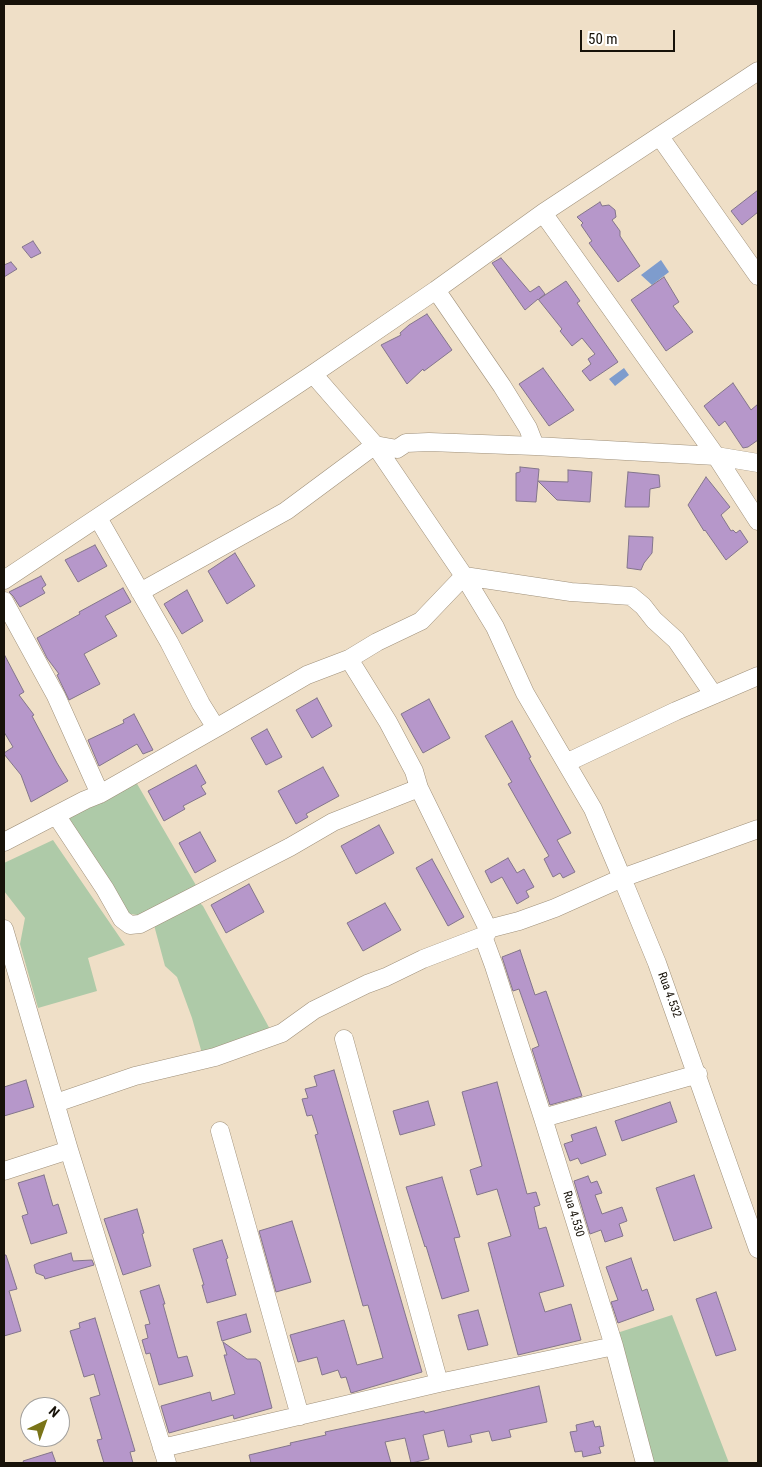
<!DOCTYPE html>
<html>
<head>
<meta charset="utf-8">
<style>
	body { margin:0 }
	#map { position:relative; width:762px; height:1467px; overflow:hidden; background:#efdfc7; font-family:"Roboto Condensed",sans-serif }
	canvas { display:block }
	.frame { position:absolute; inset:0; border:5px solid #171209; pointer-events:none }
	.north { position:absolute; left:20px; top:1397px; width:50px; height:50px; box-sizing:border-box; background:#fff; border:1px solid #a2a09d; border-radius:50%; rotate:42deg; font-size:14px; font-weight:700; line-height:20px; text-align:center; color:#171209 }
	.north::after { content:''; display:block; margin:auto; width:18px; height:22px; background:#7a7418; clip-path:polygon(50% 0,100% 100%,50% 72%,0 100%) }
	.scale { position:absolute; left:580px; top:30px; width:95px; height:22px; box-sizing:border-box; border:2px solid #171209; border-top:0; padding-left:6px; font-size:15px; line-height:18px; white-space:nowrap; color:#171209; -webkit-text-stroke:4px #fff; paint-order:stroke }
</style>
</head>
<body>
<div id="map">
<canvas width="762" height="1467"></canvas>
<div class="frame"></div>
<div class="north">N</div>
<div class="scale">50 m</div>
</div>
<script>
const g = document.querySelector('canvas').getContext('2d');
g.lineJoin = 'round';
function fillPath(path, color) {
  g.fillStyle = color;
  g.fill(path, 'evenodd');
}
function shape(rows) {
  const path = new Path2D();
  for (const r of rows) {
    path.moveTo(r[0], r[1]);
    for (let i = 2; i < r.length; i += 2) path.lineTo(r[i], r[i + 1]);
  }
  return path;
}
function stroke(path, color, width, dash) {
  g.strokeStyle = color;
  g.lineWidth = width;
  g.lineCap = dash ? 'butt' : 'round';
  g.setLineDash(dash || []);
  g.stroke(path);
}
function write(font, color, halo, rows, align = 'center') {
  g.font = font + ' "Roboto Condensed",sans-serif';
  g.lineWidth = 4;
  g.setLineDash([]);
  g.textBaseline = 'middle';
  g.strokeStyle = halo;
  g.fillStyle = color;
  for (const [text, x, y, turn = 0] of rows) {
    g.save();
    g.translate(x, y);
    g.rotate((+turn || 0) * Math.PI / 180);
    g.textAlign = isNaN(turn) ? turn : align;
    if (halo) g.strokeText(text, 0, 0);
    g.fillText(text, 0, 0);
    g.restore();
  }
}
const green = shape([
	[136,782,197,887,145,916,130,914,122,909,65,819],
	[53,840,125,945,88,958,97,991,38,1008,20,944,25,918,4,891,4,863],
	[199,902,203,906,272,1033,203,1057,192,1018,177,977,165,966,154,925],
	[672,1315,729,1463,653,1463,617,1333]
]);
const water = shape([
	[661,260,669,272,652,285,641,275],
	[624,368,629,375,615,386,609,379]
]);
const building = shape([
	[758,190,758,212,742,225,731,211,758,190],
	[600,202,602,206,609,205,615,210,616,217,612,220,620,231,620,236,640,266,618,282,589,243,592,241,581,225,583,223,577,217,600,202],
	[33,241,41,253,31,258,22,247,33,241],
	[501,258,530,292,539,286,545,294,539,299,566,281,580,301,577,303,618,362,590,381,582,371,591,364,588,359,595,354,582,338,572,346,560,331,562,329,538,299,525,310,492,263,501,258],
	[11,262,17,269,4,277,4,265,11,262],
	[664,277,679,302,673,306,693,332,666,351,631,300,664,277],
	[427,314,452,350,424,371,423,369,407,384,381,345,401,335,400,333,409,325,427,314],
	[543,368,574,410,549,426,519,384,543,368],
	[733,383,751,410,758,404,758,440,748,447,743,448,725,421,719,426,704,406,733,383],
	[520,467,539,469,536,502,516,501,516,473,520,472,520,467],
	[568,470,592,472,590,502,557,500,538,481,568,482,568,470],
	[628,472,659,475,660,487,650,489,649,507,625,507,628,472],
	[706,477,730,507,721,515,731,531,733,530,736,533,740,530,748,542,726,560,705,530,704,531,688,505,706,477],
	[629,536,653,537,652,553,644,563,641,570,627,568,629,536],
	[95,545,107,566,78,582,65,560,95,545],
	[235,553,255,586,227,604,208,571,235,553],
	[41,576,46,585,42,588,45,593,20,607,13,596,9,592,41,576],
	[123,588,131,602,105,616,117,636,84,654,100,684,69,700,57,675,59,674,47,658,37,638,80,614,79,612,123,588],
	[187,590,203,621,182,634,164,604,187,590],
	[4,654,24,692,19,695,34,715,32,716,57,763,68,781,31,802,21,775,4,754,4,753,13,747,4,732,4,654],
	[317,698,332,726,312,738,296,710,317,698],
	[429,699,450,738,423,753,401,714,429,699],
	[134,714,153,750,143,754,137,744,99,766,88,740,124,723,123,720,134,714],
	[512,721,531,757,529,758,571,833,557,840,575,872,563,878,560,873,553,877,544,859,549,856,508,784,512,782,485,736,512,721],
	[267,729,282,757,266,765,251,738,267,729],
	[196,765,206,783,201,786,206,794,183,806,185,809,164,821,148,791,196,765],
	[323,767,339,796,306,814,308,817,296,824,278,791,323,767],
	[379,825,394,853,356,874,341,846,379,825],
	[200,832,216,861,195,873,179,843,200,832],
	[508,858,517,873,524,869,534,887,526,891,529,897,517,904,502,877,491,883,485,871,508,858],
	[432,859,464,917,448,926,416,868,432,859],
	[249,884,264,912,226,933,211,905,249,884],
	[385,903,401,930,363,951,347,923,385,903],
	[520,950,535,995,546,991,582,1096,550,1105,532,1049,539,1046,519,989,513,991,502,957,520,950],
	[334,1070,422,1372,351,1393,346,1377,341,1378,338,1370,322,1375,317,1357,298,1362,290,1335,344,1320,357,1365,383,1358,368,1305,363,1306,315,1135,318,1134,312,1115,307,1116,302,1099,308,1098,305,1089,317,1086,314,1076,334,1070],
	[26,1080,34,1107,4,1116,4,1087,26,1080],
	[497,1082,527,1194,536,1192,540,1205,534,1207,539,1229,546,1227,564,1286,539,1293,545,1312,571,1304,581,1340,518,1355,488,1243,511,1236,497,1189,477,1195,470,1170,482,1166,462,1092,497,1082],
	[428,1101,435,1125,400,1135,393,1111,428,1101],
	[670,1102,677,1122,622,1141,615,1121,670,1102],
	[596,1127,606,1155,581,1164,578,1158,570,1161,564,1144,573,1141,571,1135,596,1127],
	[44,1175,53,1206,58,1204,67,1233,31,1244,22,1216,28,1214,18,1183,44,1175],
	[694,1175,712,1228,674,1241,656,1188,694,1175],
	[588,1176,591,1183,597,1181,602,1193,595,1195,602,1214,622,1207,627,1221,619,1224,623,1236,605,1242,601,1230,590,1234,574,1181,588,1176],
	[442,1177,460,1237,454,1238,469,1291,442,1299,426,1246,425,1247,406,1187,442,1177],
	[137,1209,144,1233,142,1234,151,1266,123,1275,104,1219,137,1209],
	[292,1221,311,1282,276,1292,259,1231,292,1221],
	[222,1240,228,1258,226,1259,236,1295,207,1303,202,1285,204,1285,193,1249,222,1240],
	[71,1253,73,1261,92,1260,94,1265,45,1279,44,1276,36,1273,34,1265,38,1263,71,1253],
	[4,1255,6,1255,17,1289,9,1291,21,1331,4,1336,4,1255],
	[631,1258,642,1291,647,1289,654,1310,618,1323,611,1302,618,1300,606,1267,631,1258],
	[159,1285,165,1304,163,1304,178,1358,187,1356,193,1376,159,1385,150,1353,146,1354,142,1340,148,1338,145,1325,150,1324,140,1291,159,1285],
	[716,1292,736,1350,716,1356,696,1299,716,1292],
	[478,1310,488,1345,468,1350,458,1315,478,1310],
	[246,1314,251,1332,222,1341,217,1322,246,1314],
	[95,1318,135,1451,130,1452,133,1463,104,1463,97,1440,102,1439,90,1398,100,1395,94,1374,84,1377,70,1331,80,1328,79,1323,95,1318],
	[223,1342,247,1359,256,1359,260,1362,272,1408,234,1419,233,1415,169,1433,161,1406,210,1392,212,1401,235,1394,224,1355,227,1355,223,1342],
	[539,1386,547,1422,509,1430,511,1437,492,1441,489,1431,470,1435,472,1442,448,1447,444,1430,423,1435,429,1459,411,1463,405,1438,385,1442,391,1463,251,1463,249,1455,291,1445,290,1443,326,1435,325,1432,424,1411,425,1413,539,1386],
	[593,1421,595,1427,600,1426,604,1446,599,1447,601,1453,583,1457,582,1451,575,1452,570,1432,577,1431,576,1425,593,1421],
	[52,1452,56,1463,24,1463,23,1461,52,1452]
]);
const minor = shape([
	[660,137,758,276],
	[543,213,716,456,758,521],
	[436,290,502,386,528,428,535,446],
	[313,374,375,445,464,576,495,627,525,693,593,809,622,878,758,829],
	[98,518,169,642,201,704,216,728,307,675,349,659],
	[4,580,313,374,436,290,543,213,758,71],
	[140,592,286,511,375,445,397,449,406,443,429,442,535,446,716,456,758,463],
	[4,601,56,696,100,794],
	[566,763,676,711,758,676],
	[56,815,105,889,122,919,130,925,140,924,290,847,333,822,419,788],
	[4,842,85,800,100,794,216,728],
	[4,929,69,1150,167,1463],
	[488,929,519,921,555,908,622,878,657,963,758,1249],
	[483,936,494,966,543,1118,614,1346,645,1463],
	[344,1039,439,1383],
	[56,1103,135,1076,215,1057,282,1033,314,1010,367,984,386,977,423,959,483,936,487,933,488,929,419,788,414,771,388,722,349,659,377,642,421,621,464,576,571,592,631,596,643,606,654,620,676,640,713,694],
	[543,1118,698,1074],
	[220,1131,300,1416],
	[4,1171,69,1150],
	[162,1448,439,1383,614,1346]
]);
const streetNames = [
	["Rua 4.532",669,995,70],
	["Rua 4.530",573,1214,73]
];
fillPath(green, '#aecaa8');
fillPath(water, '#7e9ccd');
fillPath(building, '#b697ca');
stroke(building, '#83758b', 1);
stroke(minor, '#9f907a', 19);
stroke(minor, '#fff', 18);
write('12px', '#171209', '#fff', streetNames);
</script>
</body>
</html>
